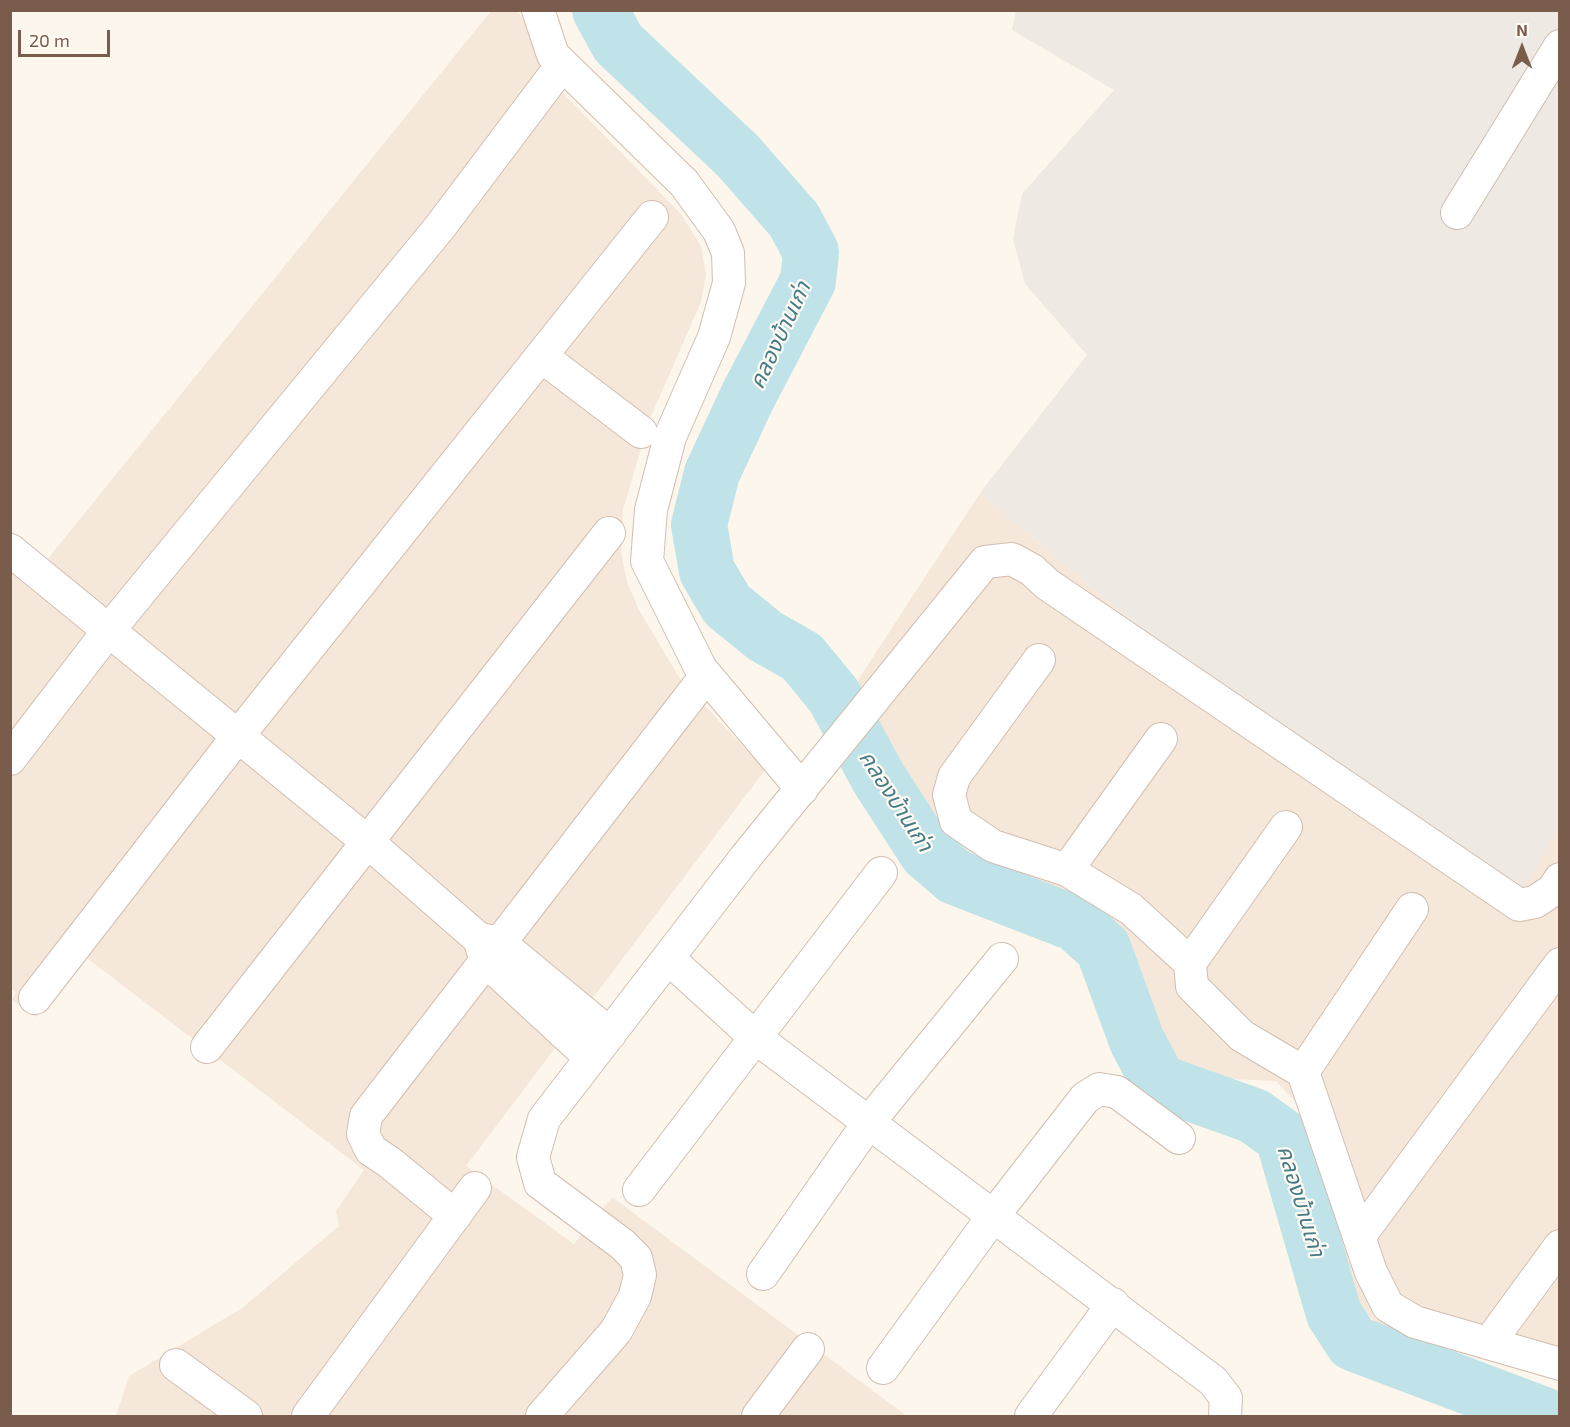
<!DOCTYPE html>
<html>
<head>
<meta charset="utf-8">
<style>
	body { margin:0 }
	#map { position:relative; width:1570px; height:1427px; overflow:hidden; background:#fdf6ec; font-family:"Exo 2",sans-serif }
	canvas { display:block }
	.frame { position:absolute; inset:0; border:12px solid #7a5c4d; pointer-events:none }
	.north { position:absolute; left:1492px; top:18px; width:60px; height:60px; -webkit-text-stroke:4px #fffaf3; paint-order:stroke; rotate:0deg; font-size:16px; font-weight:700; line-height:24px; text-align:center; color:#7a5c4d }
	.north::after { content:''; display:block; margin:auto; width:21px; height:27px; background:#7a5c4d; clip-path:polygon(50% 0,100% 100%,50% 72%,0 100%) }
	.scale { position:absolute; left:18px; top:30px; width:92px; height:27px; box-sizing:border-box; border:3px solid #7a5c4d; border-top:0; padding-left:8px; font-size:18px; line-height:21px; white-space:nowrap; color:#7a5c4d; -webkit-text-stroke:4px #fffaf3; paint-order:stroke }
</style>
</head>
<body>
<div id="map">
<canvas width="1570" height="1427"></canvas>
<div class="frame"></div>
<div class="north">N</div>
<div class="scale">20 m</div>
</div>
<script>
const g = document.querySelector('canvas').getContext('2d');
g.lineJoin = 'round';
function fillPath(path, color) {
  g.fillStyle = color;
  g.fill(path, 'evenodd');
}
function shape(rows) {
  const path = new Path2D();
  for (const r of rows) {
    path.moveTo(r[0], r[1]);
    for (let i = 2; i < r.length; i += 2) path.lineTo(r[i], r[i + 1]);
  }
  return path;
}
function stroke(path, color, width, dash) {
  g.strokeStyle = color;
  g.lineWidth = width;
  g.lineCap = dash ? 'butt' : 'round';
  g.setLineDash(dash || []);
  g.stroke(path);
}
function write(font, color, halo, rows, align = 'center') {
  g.font = font + ' "Exo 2","Noto Sans Thai",sans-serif';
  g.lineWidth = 4.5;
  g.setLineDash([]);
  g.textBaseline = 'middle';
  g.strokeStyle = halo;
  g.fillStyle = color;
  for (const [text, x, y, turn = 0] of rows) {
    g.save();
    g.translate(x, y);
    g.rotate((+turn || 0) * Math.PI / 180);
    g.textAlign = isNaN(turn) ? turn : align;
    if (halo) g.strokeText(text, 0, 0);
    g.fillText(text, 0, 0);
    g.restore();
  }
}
const residential = shape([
	[491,11,518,11,563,93,681,214,701,246,706,274,701,302,649,421,623,510,621,552,627,582,639,610,680,679,765,770,466,1166,574,1244,612,1197,907,1416,116,1416,129,1376,242,1308,339,1226,336,1211,364,1170,83,955,36,1017,12,1000,16,993,10,988,10,533,46,561],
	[980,493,1167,651,1519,894,1559,826,1559,1381,1384,1332,1354,1299,1300,1107,1276,1081,1190,1077,1166,1061,1148,1039,1135,957,1116,922,1078,900,974,864,939,842,856,683]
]);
const industrial = shape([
	[1016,11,1559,11,1560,826,1519,895,1167,651,980,493,1087,355,1025,284,1013,239,1022,194,1114,90,1012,30]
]);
const river = shape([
	[600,10,618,43,738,156,794,220,811,252,808,281,748,396,712,473,699,525,707,571,727,605,765,636,802,657,834,696,879,779,927,853,955,877,1076,924,1103,948,1137,1041,1159,1082,1254,1116,1283,1137,1334,1314,1353,1343,1546,1416]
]);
const minor = shape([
	[538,10,553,55,684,183,719,231,728,253,729,283,714,337,670,437,651,510,647,561,701,669,802,789],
	[1457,213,1560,46],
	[541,356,641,432],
	[10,550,369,843,479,939,486,961,590,1057],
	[1039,660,954,777,949,795,956,821,993,846,1067,870,1131,909,1190,963,1192,986,1242,1036,1303,1072,1371,1272,1388,1306,1415,1322,1560,1364],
	[10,759,109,630,440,227,562,65],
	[1067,870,1161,739],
	[480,939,500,943,610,1034],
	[668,958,756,1038,1213,1381,1226,1398,1225,1416],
	[1190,963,1286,827],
	[35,998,238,736,652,217],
	[207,1047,609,533],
	[1303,1072,1412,909],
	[639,1190,881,873],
	[455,1216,389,1162,371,1150,363,1134,366,1116,706,676],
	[1359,1237,1560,964],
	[763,1274,869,1122,1002,959],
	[1489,1343,1560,1246],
	[176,1365,246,1416],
	[883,1368,994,1215,1085,1098,1099,1089,1117,1092,1179,1138],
	[308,1416,475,1188],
	[542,1416,616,1331,635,1296,640,1275,636,1258,622,1244,540,1183,533,1157,544,1119,745,858,985,562,1012,559,1032,570,1047,584,1519,905,1535,902,1553,890,1560,879],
	[758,1416,808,1349],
	[1031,1416,1113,1304]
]);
const waterNames = [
	["คลองบ้านเก่า",780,335,-65],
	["คลองบ้านเก่า",896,801,57],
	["คลองบ้านเก่า",1301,1201,73]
];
fillPath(residential, '#f5e8da');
fillPath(industrial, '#efe9e4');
stroke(river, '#bfe3e8', 56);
stroke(minor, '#d1beb0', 34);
stroke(minor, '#fff', 32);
write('italic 22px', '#437c86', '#fffaf3', waterNames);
</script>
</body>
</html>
